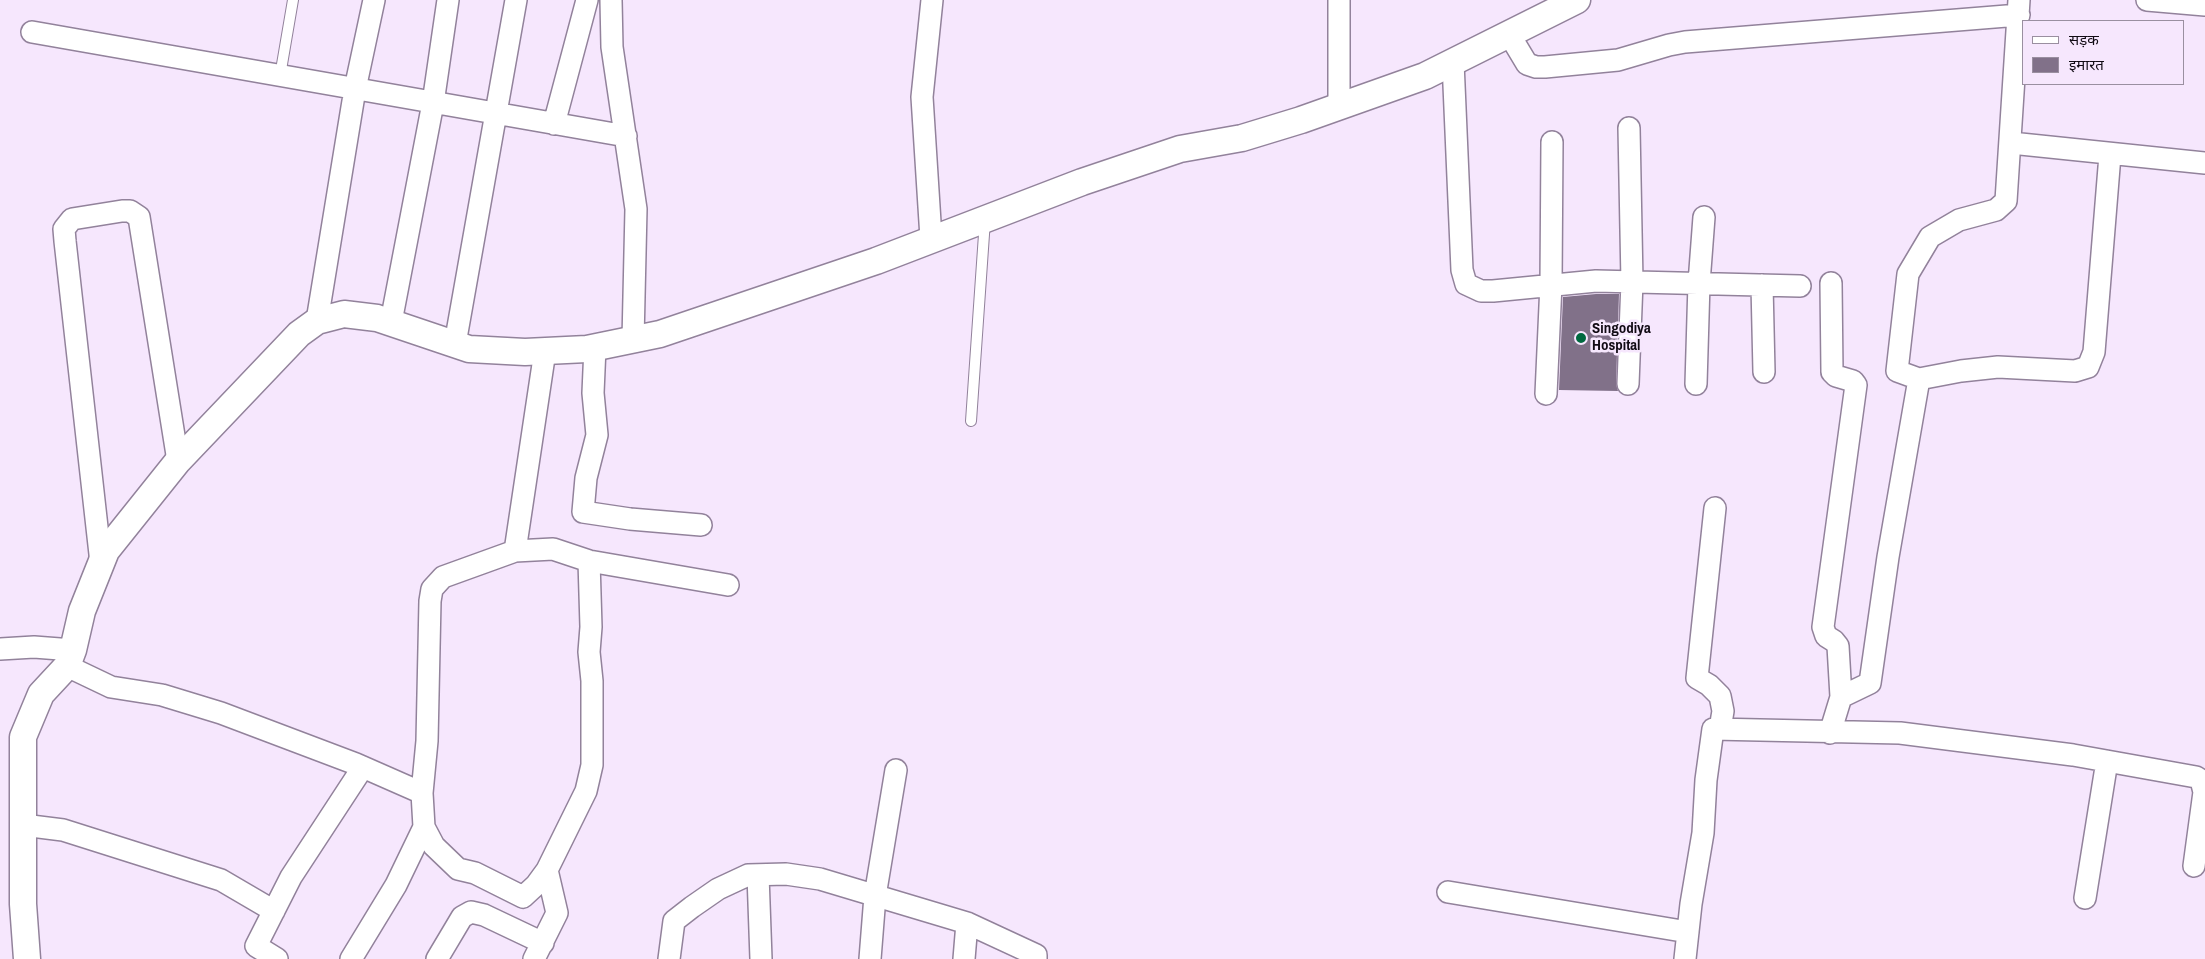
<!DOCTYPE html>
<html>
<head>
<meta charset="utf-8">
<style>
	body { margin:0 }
	#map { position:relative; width:2205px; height:959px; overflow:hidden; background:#f6e7fd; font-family:"Archivo Narrow","Noto Sans Devanagari",sans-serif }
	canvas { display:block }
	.legend { position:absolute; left:2022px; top:20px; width:162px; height:65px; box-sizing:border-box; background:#f6e7fd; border:1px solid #9a8fa0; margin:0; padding:6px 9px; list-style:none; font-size:15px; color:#110b14 }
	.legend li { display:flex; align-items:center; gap:10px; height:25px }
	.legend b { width:25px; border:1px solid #9a8fa0 }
</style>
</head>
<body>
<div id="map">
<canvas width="2205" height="959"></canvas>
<ul class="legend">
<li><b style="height:6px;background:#fff"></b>सड़क</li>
<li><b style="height:14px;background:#817189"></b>इमारत</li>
</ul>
</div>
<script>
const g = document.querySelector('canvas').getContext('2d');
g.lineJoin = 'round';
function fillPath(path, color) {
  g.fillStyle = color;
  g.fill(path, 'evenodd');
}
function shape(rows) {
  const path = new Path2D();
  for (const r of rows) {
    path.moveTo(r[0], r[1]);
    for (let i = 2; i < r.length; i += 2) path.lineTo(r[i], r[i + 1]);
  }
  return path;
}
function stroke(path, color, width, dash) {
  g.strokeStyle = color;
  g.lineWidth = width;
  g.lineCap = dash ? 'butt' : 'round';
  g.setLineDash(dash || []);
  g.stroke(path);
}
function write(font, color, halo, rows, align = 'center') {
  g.font = font + ' "Archivo Narrow",sans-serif';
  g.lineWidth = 5;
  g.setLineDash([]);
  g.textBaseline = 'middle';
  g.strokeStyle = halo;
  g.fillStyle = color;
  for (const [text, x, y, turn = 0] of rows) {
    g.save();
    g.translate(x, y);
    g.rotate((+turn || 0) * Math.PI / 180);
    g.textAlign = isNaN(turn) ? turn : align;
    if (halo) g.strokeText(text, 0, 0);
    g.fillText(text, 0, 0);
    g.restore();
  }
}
const building = shape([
	[1596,294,1619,294,1616,384,1618,391,1559,390,1563,297]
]);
const service = shape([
	[280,76,293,0],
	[971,421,985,220]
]);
const minor = shape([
	[611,0,612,47,636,209,633,340],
	[1339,0,1339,107],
	[2147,0,2205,5],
	[32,32,626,136],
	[1509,34,1527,64,1536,67,1545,67,1618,60,1669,45,1685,42,2019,15],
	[1453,62,1462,270,1466,284,1481,291,1493,291,1596,281,1800,286],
	[554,124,587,0],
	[2011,143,2205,163],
	[931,238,922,97,932,0],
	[1831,283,1832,372,1836,376,1853,381,1856,385,1823,627,1826,636,1834,641,1838,646,1841,697],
	[1762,285,1764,372],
	[317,321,355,89,374,0],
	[391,322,433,103,448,0],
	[455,344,516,0],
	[595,347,593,393,597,435,586,478,583,512,630,519,701,525],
	[1919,379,1961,371,1998,367,2075,371,2088,367,2094,352,2110,155],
	[1628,384,1632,282,1629,128],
	[1696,384,1699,283,1704,217],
	[1546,394,1551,284,1552,142],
	[1715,508,1697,678,1709,685,1720,696,1723,711,1720,729],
	[515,551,545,351],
	[101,563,65,241,64,229,72,219,122,211,130,211,139,217,178,461],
	[0,649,34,647,73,650],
	[67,666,111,687,162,695,221,713,356,764,422,793,424,827,434,846,458,869,475,873,523,897,536,885,547,870,586,791,592,765,592,681,589,652,591,627,589,561],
	[1830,733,1841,697,1870,683,1888,557,1919,379,1897,371,1908,274,1930,237,1959,220,1996,210,2006,201,2019,0],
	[422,793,427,741,430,601,432,589,443,577,515,551,553,549,589,561,728,585],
	[23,825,63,830,221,880,274,911],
	[758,875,761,959],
	[1448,892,1688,932],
	[2085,898,2107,761],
	[277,959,256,946,291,877,363,767],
	[351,959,396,885,424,827],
	[437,959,462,917,471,912,484,915,543,943],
	[534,959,557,913,547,870],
	[669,959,674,921,692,907,718,889,748,875,786,874,820,879,967,923,1036,955,1036,959],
	[870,959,875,896,896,770],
	[964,959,967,923],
	[1685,959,1691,904,1703,833,1706,780,1713,729,1900,733,2073,755,2196,777,2201,780,2204,792,2194,866]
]);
const tertiary = shape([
	[27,959,23,904,23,737,41,694,67,666,73,650,82,611,106,551,178,461,299,334,317,321,344,314,377,318,469,349,525,352,587,349,660,334,876,261,1082,182,1180,149,1242,138,1301,120,1425,76,1577,0]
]);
const markers = [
	[1581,338,6,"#00693f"]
];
const poiNames = [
	["Singodiya",1592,329],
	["Hospital",1592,346]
];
fillPath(building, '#817189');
stroke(service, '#92829b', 12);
stroke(minor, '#92829b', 24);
stroke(tertiary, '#92829b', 29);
stroke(service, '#fff', 10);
stroke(minor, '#fff', 21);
stroke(tertiary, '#fff', 26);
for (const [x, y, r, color] of markers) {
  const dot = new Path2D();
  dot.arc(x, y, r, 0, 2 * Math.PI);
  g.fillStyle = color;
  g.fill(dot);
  stroke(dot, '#f6e7fd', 2);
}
write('bold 15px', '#110b14', '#f6e7fd', poiNames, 'left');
</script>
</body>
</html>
